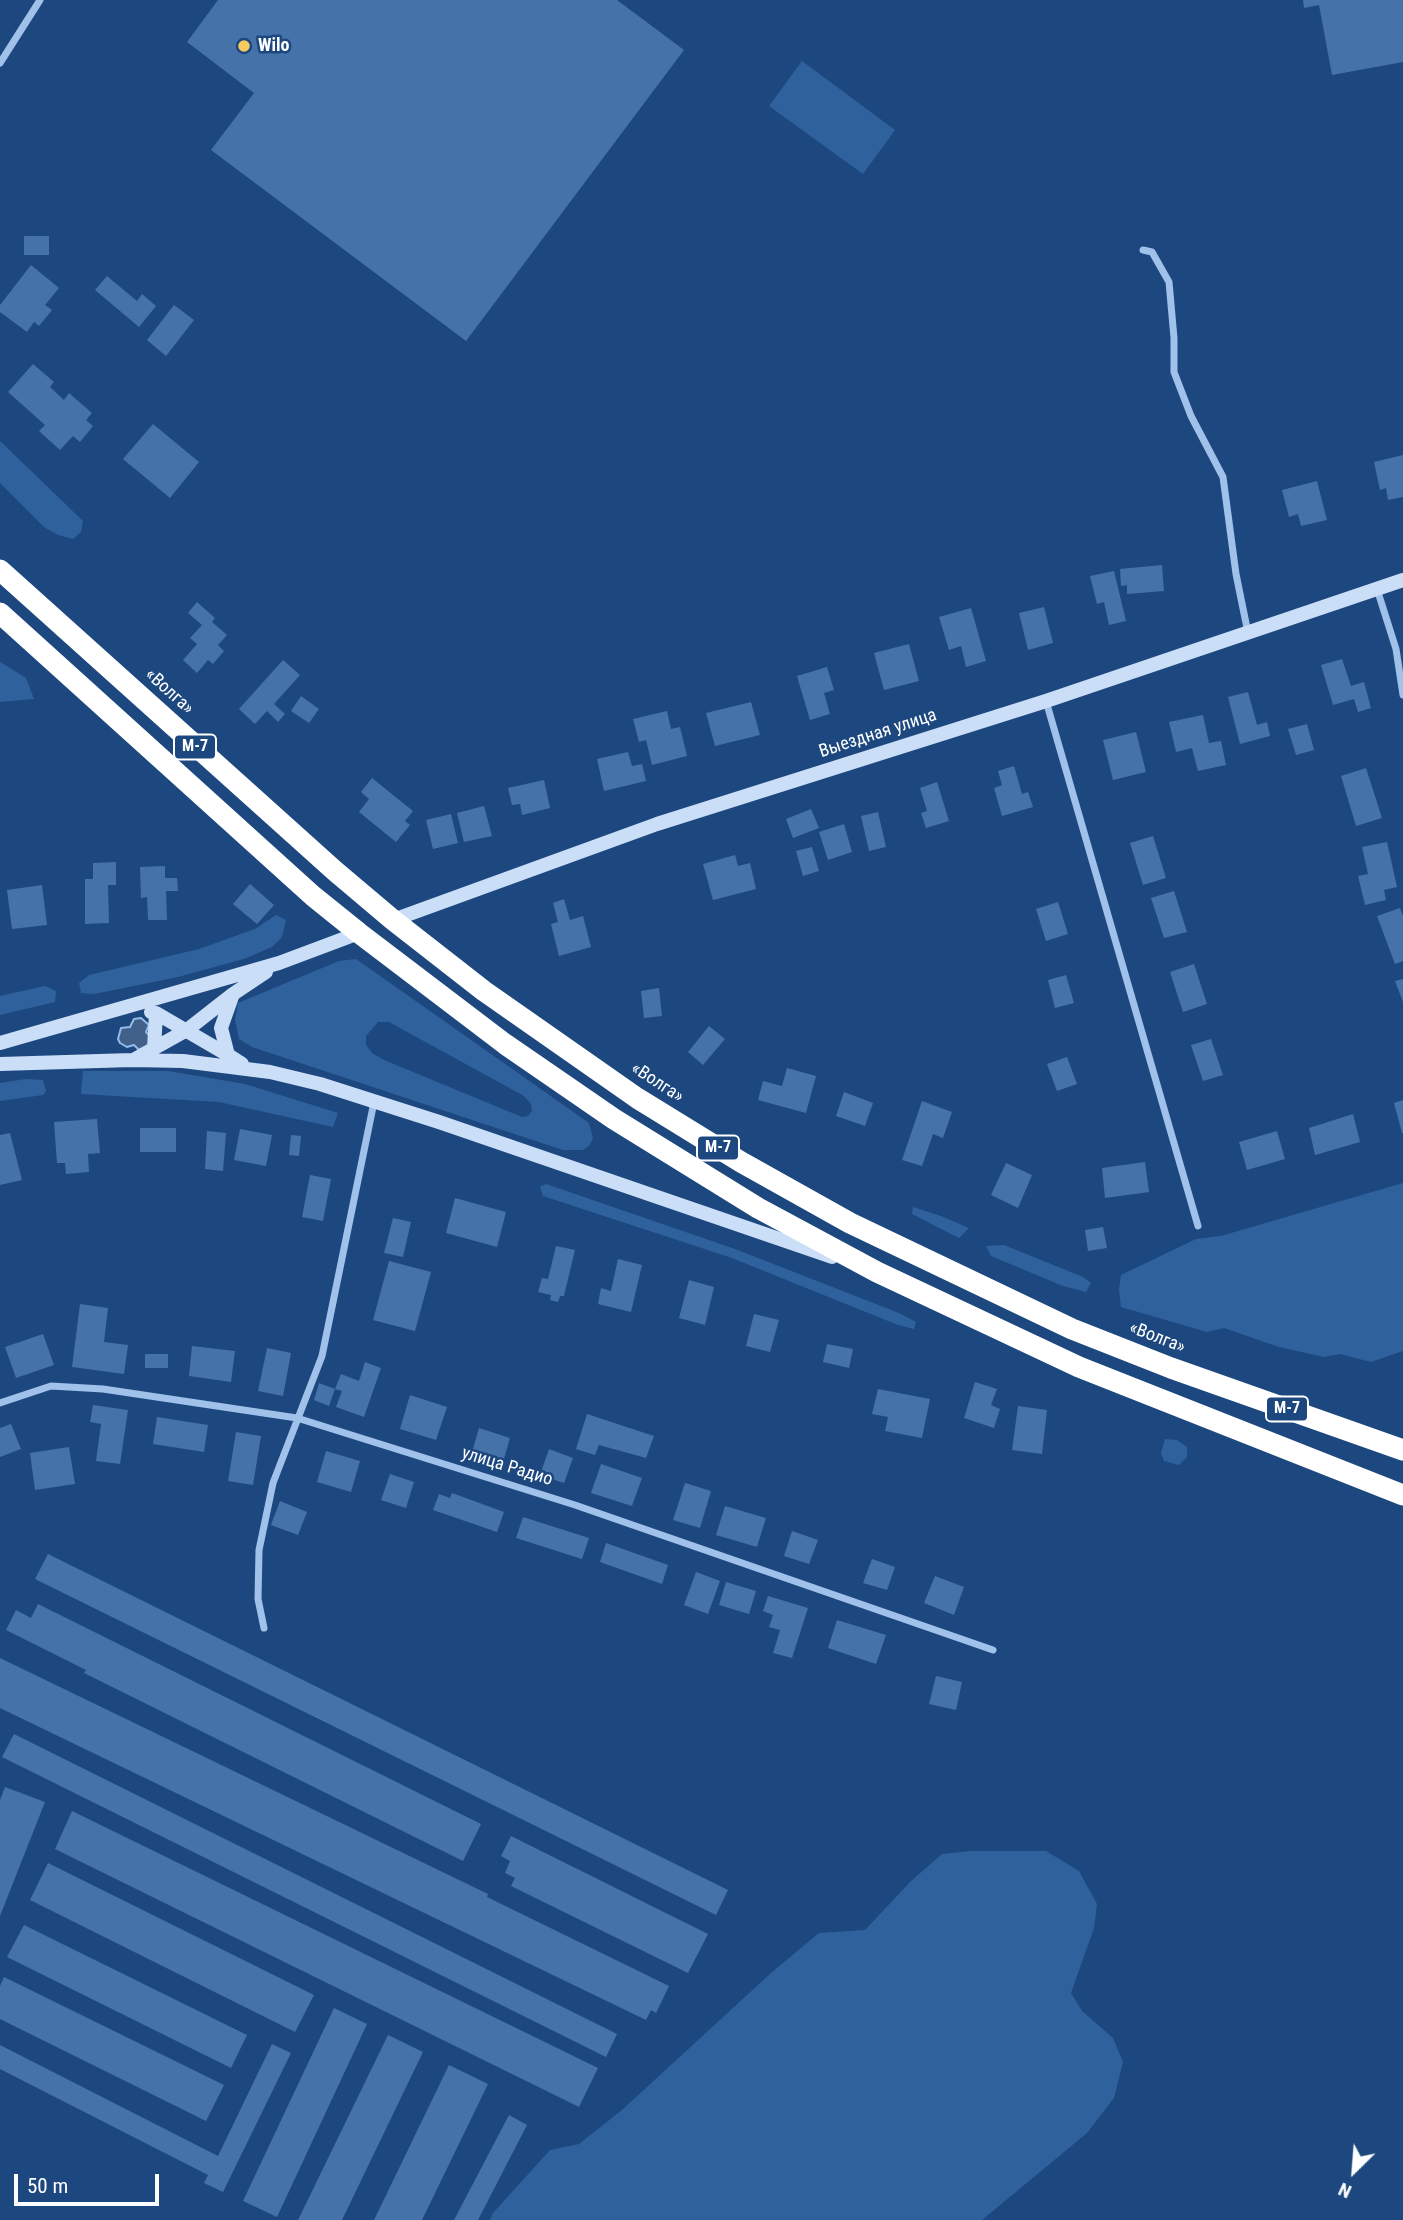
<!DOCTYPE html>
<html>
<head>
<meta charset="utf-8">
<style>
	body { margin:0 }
	#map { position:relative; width:1403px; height:2220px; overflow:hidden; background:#1d487f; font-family:"Roboto Condensed",sans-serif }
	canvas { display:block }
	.north { position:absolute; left:1319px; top:2136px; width:70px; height:70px; -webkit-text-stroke:5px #1d487f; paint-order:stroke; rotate:205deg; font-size:19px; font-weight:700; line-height:28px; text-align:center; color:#fff }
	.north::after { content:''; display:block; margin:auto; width:24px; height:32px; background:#fff; clip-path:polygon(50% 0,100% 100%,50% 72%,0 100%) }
	.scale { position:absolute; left:14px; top:2174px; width:145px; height:32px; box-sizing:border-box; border:4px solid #fff; border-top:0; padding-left:9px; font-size:21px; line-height:24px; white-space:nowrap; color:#fff; -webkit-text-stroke:5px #1d487f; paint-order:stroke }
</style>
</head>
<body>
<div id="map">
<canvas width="1403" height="2220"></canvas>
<div class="north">N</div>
<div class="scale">50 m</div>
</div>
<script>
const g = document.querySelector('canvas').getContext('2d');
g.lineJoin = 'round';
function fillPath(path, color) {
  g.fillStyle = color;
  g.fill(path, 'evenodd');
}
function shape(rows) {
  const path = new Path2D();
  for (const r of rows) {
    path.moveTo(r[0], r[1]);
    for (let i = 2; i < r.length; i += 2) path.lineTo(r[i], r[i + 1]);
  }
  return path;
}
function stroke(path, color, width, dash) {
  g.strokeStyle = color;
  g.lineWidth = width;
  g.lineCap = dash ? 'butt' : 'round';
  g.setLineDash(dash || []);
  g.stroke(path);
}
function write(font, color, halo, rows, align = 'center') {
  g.font = font + ' "Roboto Condensed",sans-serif';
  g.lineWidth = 5;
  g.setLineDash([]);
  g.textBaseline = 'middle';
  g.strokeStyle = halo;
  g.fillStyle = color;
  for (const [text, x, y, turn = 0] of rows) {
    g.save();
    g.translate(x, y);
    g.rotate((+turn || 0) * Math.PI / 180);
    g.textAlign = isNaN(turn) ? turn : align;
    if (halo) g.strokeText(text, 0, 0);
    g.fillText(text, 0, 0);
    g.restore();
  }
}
const green = shape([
	[802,61,895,130,863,174,769,106],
	[0,441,83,521,81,532,73,539,58,535,44,527,0,483],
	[0,662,26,678,34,699,0,702],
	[276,915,286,920,282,937,272,947,244,959,178,977,94,994,81,993,79,983,89,975,199,949,255,929],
	[356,959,589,1123,593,1138,589,1146,583,1150,563,1150,252,1047,239,1039,235,1020,238,1003,339,961],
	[378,1022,389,1022,524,1096,531,1104,532,1111,528,1116,522,1117,384,1060,372,1053,366,1045,366,1036],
	[45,986,56,991,55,1002,0,1015,0,996],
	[83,1071,168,1071,245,1084,338,1113,333,1127,219,1102,81,1094],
	[26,1079,43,1080,46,1091,43,1095,0,1101,0,1083],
	[1403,1183,1403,1351,1371,1362,1340,1354,1324,1357,1279,1347,1224,1328,1207,1332,1121,1307,1119,1289,1121,1275,1196,1239,1221,1236],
	[546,1184,735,1249,899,1313,916,1322,914,1329,898,1325,732,1258,543,1196,540,1187],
	[913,1207,941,1216,969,1228,959,1238,912,1214],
	[1004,1245,1083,1277,1091,1283,1086,1292,1063,1286,991,1256,986,1246],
	[1165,1439,1177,1440,1187,1447,1187,1457,1179,1465,1164,1461,1161,1453],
	[971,1851,1046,1851,1079,1871,1097,1904,1094,1928,1071,1993,1082,2011,1113,2038,1123,2062,1114,2098,1087,2133,982,2220,490,2220,493,2213,550,2150,579,2144,622,2110,771,1973,819,1933,865,1930,911,1881,942,1854]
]);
const water = shape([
	[141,1018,149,1025,146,1032,149,1035,150,1045,139,1050,134,1045,127,1047,120,1043,118,1039,121,1028,130,1027,134,1019,141,1018]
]);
const building = shape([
	[218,0,617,0,684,50,466,341,211,150,254,93,187,42],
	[1303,0,1403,0,1403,62,1332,75,1319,5,1304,8],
	[24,236,49,236,49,255,24,255],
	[31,265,59,288,45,305,52,310,39,326,34,322,27,332,0,312,0,305],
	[107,276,137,301,142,294,156,306,139,327,95,290],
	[174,305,194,320,166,356,147,340],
	[33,364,54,382,50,387,64,400,69,393,92,413,86,420,93,426,80,442,73,436,60,450,39,431,45,425,8,392],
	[153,424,199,462,170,498,123,459],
	[1403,455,1403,497,1388,500,1386,488,1380,490,1374,462],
	[1317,481,1327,520,1301,526,1298,514,1289,517,1282,490],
	[1162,565,1164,591,1127,594,1127,585,1121,586,1120,569],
	[1114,571,1126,621,1109,625,1104,602,1097,604,1090,576],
	[197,602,215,618,212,622,227,635,218,645,224,651,213,664,208,660,197,673,183,660,197,644,190,638,202,625,188,613],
	[1044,607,1053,643,1028,650,1019,613],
	[971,608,986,661,966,667,961,646,949,650,939,617],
	[909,644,919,681,884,690,874,653],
	[1342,659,1351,686,1364,682,1371,708,1358,712,1354,699,1333,705,1321,665],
	[283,660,300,675,274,704,285,714,278,722,267,711,255,724,239,709],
	[827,667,834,690,824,693,830,714,810,720,797,676],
	[1248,692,1257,725,1267,722,1270,736,1240,744,1228,697],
	[301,696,319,709,309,723,291,711],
	[751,702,760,735,715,746,706,713],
	[667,711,671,729,680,727,687,756,652,765,646,740,639,742,633,719],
	[1203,715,1209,743,1221,741,1226,765,1198,771,1192,748,1176,752,1169,722],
	[1307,724,1314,750,1296,755,1288,729],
	[1136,732,1146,772,1113,780,1103,740],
	[628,752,632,766,642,764,646,781,604,791,597,759],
	[1014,766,1022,794,1028,792,1033,807,1002,816,994,788,1002,785,998,771],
	[1366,768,1382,818,1356,826,1341,776],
	[372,778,413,811,405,821,410,825,396,842,359,812,369,799,361,792],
	[544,780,550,808,522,815,520,804,512,805,508,788],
	[937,782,949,821,926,828,921,813,927,811,920,788],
	[484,806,492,836,464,842,457,813],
	[811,809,819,828,793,838,786,819],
	[878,812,886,847,869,851,861,816],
	[451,814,458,843,433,849,426,820],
	[844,824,852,852,828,860,819,832],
	[1153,836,1166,878,1143,885,1130,843],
	[1387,842,1397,887,1384,890,1386,900,1365,905,1358,876,1368,874,1362,847],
	[812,847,819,871,803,876,796,851],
	[735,855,738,866,750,863,756,889,713,900,703,864],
	[116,862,116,885,108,885,109,923,85,924,85,879,93,879,93,863],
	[165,866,165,878,177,878,178,891,166,891,167,920,148,920,147,897,141,898,140,867],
	[250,884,274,905,257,924,233,904],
	[42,885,47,925,12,929,7,890],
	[1174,891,1187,932,1164,938,1151,898],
	[564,899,570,920,583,916,591,947,559,956,551,924,558,922,553,903],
	[1058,902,1068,934,1046,941,1036,909],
	[1400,908,1403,916,1403,961,1395,964,1377,916],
	[1194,964,1207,1004,1183,1012,1170,972],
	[1066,975,1074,1003,1055,1008,1048,980],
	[1403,979,1403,1002,1395,981],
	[659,988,662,1016,644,1018,641,991],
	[709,1026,725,1039,703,1065,688,1052],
	[1211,1039,1223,1075,1203,1081,1191,1045],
	[1067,1057,1077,1084,1057,1091,1047,1064],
	[787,1068,816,1076,806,1113,758,1100,763,1081,782,1086],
	[844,1092,873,1103,865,1126,836,1116],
	[1403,1100,1403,1133,1402,1133,1394,1103],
	[922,1101,952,1112,943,1138,933,1134,922,1166,902,1160],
	[1353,1114,1360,1142,1315,1155,1309,1128],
	[97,1119,100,1153,88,1154,89,1172,66,1174,65,1163,57,1163,54,1122],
	[140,1128,176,1128,176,1152,140,1152],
	[240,1129,272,1135,266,1166,234,1160],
	[207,1131,226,1133,223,1171,205,1169],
	[1277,1131,1285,1159,1247,1170,1239,1142],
	[10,1133,22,1180,0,1185,0,1135],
	[291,1135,301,1136,299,1156,289,1155],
	[1145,1162,1149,1192,1105,1198,1102,1168],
	[1006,1163,1032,1175,1018,1208,991,1195],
	[310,1175,331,1179,323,1221,302,1217],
	[455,1198,506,1212,497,1247,446,1233],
	[393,1218,411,1222,403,1257,384,1253],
	[1103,1227,1107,1248,1088,1251,1085,1230],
	[556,1246,575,1250,564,1296,560,1296,558,1302,550,1300,551,1295,538,1292,542,1278,548,1279],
	[618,1259,642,1265,631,1312,598,1304,601,1288,611,1291],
	[389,1261,431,1272,415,1331,373,1320],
	[689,1280,714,1287,705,1325,679,1318],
	[80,1304,108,1308,104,1342,128,1345,124,1374,72,1367],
	[754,1314,779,1320,770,1352,746,1346],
	[43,1334,54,1365,16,1378,5,1347],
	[827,1344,853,1349,849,1368,823,1362],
	[192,1346,235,1351,231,1382,189,1376],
	[267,1348,291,1353,283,1396,258,1391],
	[145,1354,168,1354,168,1368,145,1368],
	[365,1362,381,1368,364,1417,336,1407,342,1391,335,1389,341,1374,359,1381],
	[975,1382,997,1389,991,1405,1000,1409,994,1428,964,1418],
	[319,1383,335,1389,329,1406,314,1400],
	[878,1389,930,1399,922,1438,885,1431,888,1417,872,1414],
	[410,1395,447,1407,436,1440,400,1429],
	[93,1405,128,1410,120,1464,96,1461,101,1424,90,1422],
	[1018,1406,1047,1410,1042,1454,1012,1450],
	[587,1414,654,1436,646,1458,599,1445,595,1455,576,1449],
	[157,1417,208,1425,204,1452,153,1444],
	[11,1424,21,1449,0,1457,0,1428],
	[479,1428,510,1438,503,1462,472,1452],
	[236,1432,261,1436,253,1485,228,1481],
	[69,1447,75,1484,35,1490,30,1453],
	[549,1449,573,1458,564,1483,540,1475],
	[326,1451,360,1461,351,1492,317,1482],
	[601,1464,642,1478,632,1506,591,1493],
	[390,1474,414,1482,406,1508,381,1500],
	[685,1483,711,1491,700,1528,673,1520],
	[452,1493,504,1512,497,1532,433,1510,439,1494,450,1498],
	[280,1501,307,1512,298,1535,271,1525],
	[725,1506,766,1518,757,1547,716,1535],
	[523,1517,589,1538,582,1559,516,1538],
	[792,1531,818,1540,809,1564,784,1556],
	[606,1543,668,1565,662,1584,600,1562],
	[48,1554,728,1890,716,1915,35,1579],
	[872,1559,895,1567,887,1590,863,1583],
	[696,1572,720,1581,708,1614,684,1605],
	[935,1576,964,1587,954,1615,924,1603],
	[726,1582,756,1591,749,1614,719,1605],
	[768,1596,808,1608,792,1658,773,1653,780,1630,769,1627,773,1615,763,1611],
	[38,1604,481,1824,463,1861,84,1673,86,1670,6,1630,16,1610,31,1618],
	[837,1620,886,1635,876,1664,828,1648],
	[0,1658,488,1894,487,1897,669,1986,656,2013,651,2010,646,2020,0,1708],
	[936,1676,962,1682,956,1710,929,1704],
	[14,1734,617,2034,606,2057,2,1757],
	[5,1787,45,1802,0,1916,0,1800],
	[72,1811,598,2068,579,2107,55,1849],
	[511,1836,708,1934,688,1973,511,1886,515,1878,505,1873,510,1861,501,1856],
	[48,1863,314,1995,295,2032,30,1900],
	[24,1925,247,2035,231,2068,7,1957],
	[4,1977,224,2085,206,2121,0,2019,0,1986],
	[334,2008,367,2024,277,2217,243,2201],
	[388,2035,423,2052,342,2220,298,2220],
	[272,2044,291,2053,223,2192,204,2183,208,2175,0,2069,0,2045,218,2156],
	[449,2065,488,2084,422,2220,374,2220],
	[509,2115,527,2125,478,2220,454,2220]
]);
const street = shape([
	[0,63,40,0],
	[1143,250,1152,252,1169,282,1174,338,1174,372,1191,416,1223,477,1236,574,1248,633],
	[1377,589,1396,649,1403,695],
	[1046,701,1198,1226],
	[0,1403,51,1386,103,1389,297,1418,575,1505,993,1650],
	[264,1628,258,1599,259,1550,273,1483,322,1356,374,1102]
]);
const secondary = shape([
	[393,920,657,824,1046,701,1403,580],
	[233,994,221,1028,228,1055,242,1064],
	[151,1012,156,1013,154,1049],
	[156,1013,228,1055],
	[0,1043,279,963,359,933],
	[135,1059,187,1030,233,994,266,972],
	[0,1064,132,1060,183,1061,270,1072,320,1084,439,1122,832,1257]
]);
const highway = shape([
	[0,570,335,871,393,920,484,991,637,1098,741,1162,850,1223,1072,1329,1171,1368,1403,1450],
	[0,613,313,896,359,933,505,1044,614,1119,758,1208,877,1272,1079,1367,1403,1495]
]);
const markers = [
	[244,46,7,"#f8cb5e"]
];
const shields = [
	[195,747,42],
	[718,1148,42],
	[1287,1409,42]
];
const shieldNames = [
	["М-7",195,747],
	["М-7",718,1148],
	["М-7",1287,1409]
];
const poiNames = [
	["Wilo",258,46]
];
const streetNames = [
	["«Волга»",169,692,42],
	["Выездная улица",878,734,-18],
	["«Волга»",657,1083,33],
	["«Волга»",1157,1338,21],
	["улица Радио",507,1467,17]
];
fillPath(green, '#2f629d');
fillPath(water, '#41618a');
stroke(water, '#93bcea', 2);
fillPath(building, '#4572a9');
stroke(street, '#a0c1e9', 7);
stroke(secondary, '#cbdef7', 14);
stroke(highway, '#fff', 21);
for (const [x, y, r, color] of markers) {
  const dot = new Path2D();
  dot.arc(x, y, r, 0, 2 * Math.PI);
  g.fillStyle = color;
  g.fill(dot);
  stroke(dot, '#1d487f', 2.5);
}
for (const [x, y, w] of shields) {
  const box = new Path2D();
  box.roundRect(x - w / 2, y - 12.5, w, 25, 5);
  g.fillStyle = '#1d487f';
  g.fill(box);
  stroke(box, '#fff', 2);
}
write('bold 16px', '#fff', null, shieldNames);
write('bold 18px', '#fff', '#1d487f', poiNames, 'left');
write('18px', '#fff', '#1d487f', streetNames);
</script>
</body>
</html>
